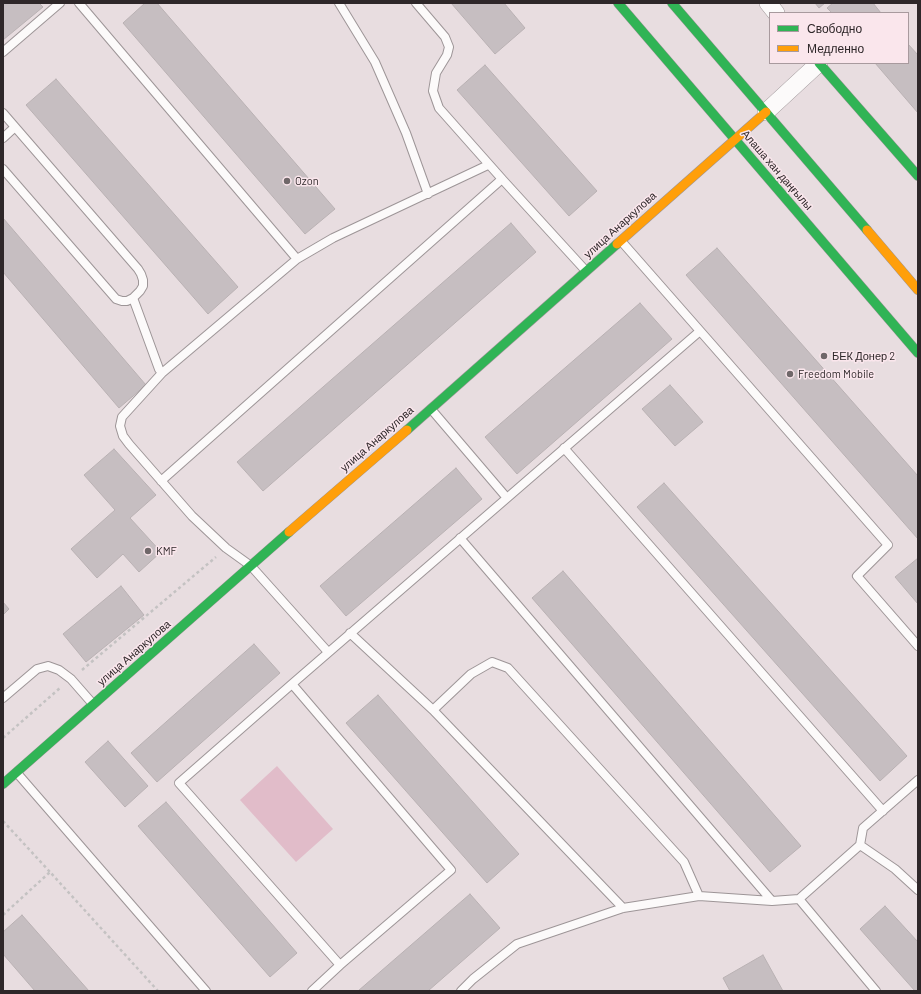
<!DOCTYPE html>
<html>
<head>
<meta charset="utf-8">
<style>
	body { margin:0 }
	#map { position:relative; width:921px; height:994px; overflow:hidden; background:#e8dde0; font-family:Barlow,sans-serif }
	canvas { display:block }
	.frame { position:absolute; inset:0; border:4px solid #2e2729; pointer-events:none }
	.legend { position:absolute; left:769px; top:12px; width:140px; height:52px; box-sizing:border-box; background:#fae6ec; border:1px solid #a89a9e; margin:0; padding:5px 7px; list-style:none; font-size:12px; color:#2e2729 }
	.legend li { display:flex; align-items:center; gap:8px; height:20px }
	.legend b { width:20px; border:1px solid #a89a9e }
</style>
</head>
<body>
<div id="map">
<canvas width="921" height="994"></canvas>
<div class="frame"></div>
<ul class="legend">
<li><b style="height:5px;background:#30b455"></b>Свободно</li>
<li><b style="height:5px;background:#ff9f0a"></b>Медленно</li>
</ul>
</div>
<script>
const g = document.querySelector('canvas').getContext('2d');
g.lineJoin = 'round';
function fillPath(path, color) {
  g.fillStyle = color;
  g.fill(path, 'evenodd');
}
function shape(rows) {
  const path = new Path2D();
  for (const r of rows) {
    path.moveTo(r[0], r[1]);
    for (let i = 2; i < r.length; i += 2) path.lineTo(r[i], r[i + 1]);
  }
  return path;
}
function stroke(path, color, width, dash) {
  g.strokeStyle = color;
  g.lineWidth = width;
  g.lineCap = dash ? 'butt' : 'round';
  g.setLineDash(dash || []);
  g.stroke(path);
}
function write(font, color, halo, rows, align = 'center') {
  g.font = font + ' Barlow,sans-serif';
  g.lineWidth = 3;
  g.setLineDash([]);
  g.textBaseline = 'middle';
  g.strokeStyle = halo;
  g.fillStyle = color;
  for (const [text, x, y, turn = 0] of rows) {
    g.save();
    g.translate(x, y);
    g.rotate((+turn || 0) * Math.PI / 180);
    g.textAlign = isNaN(turn) ? turn : align;
    if (halo) g.strokeText(text, 0, 0);
    g.fillText(text, 0, 0);
    g.restore();
  }
}
const green = shape([
	[277,766,333,829,296,862,240,800]
]);
const building = shape([
	[3,3,39,3,43,7,3,40,3,3],
	[145,3,157,3,335,209,305,234,123,23,145,3],
	[451,3,504,3,525,28,495,54,451,3],
	[815,3,825,3,819,8,815,3],
	[833,3,873,3,881,13,832,13,827,8,833,3],
	[908,44,918,55,918,113,875,63,908,63,908,44],
	[485,65,597,191,569,216,457,90,485,65],
	[56,79,238,287,208,314,26,105,56,79],
	[3,218,146,385,119,408,3,272,3,218],
	[511,223,536,252,263,491,237,462,511,223],
	[717,248,918,476,918,539,686,275,717,248],
	[640,303,672,339,517,474,485,437,640,303],
	[670,385,703,422,675,446,642,409,670,385],
	[114,449,156,495,130,518,161,552,139,572,123,554,97,578,71,549,115,510,84,475,114,449],
	[456,468,482,499,346,616,320,586,456,468],
	[664,483,907,756,880,781,637,507,664,483],
	[918,558,918,604,895,577,918,558],
	[563,571,801,846,770,872,532,598,563,571],
	[121,586,144,615,86,662,63,634,121,586],
	[3,602,9,609,3,615,3,602],
	[254,644,280,673,157,782,131,753,254,644],
	[378,695,519,854,487,883,346,723,378,695],
	[108,741,148,786,125,807,85,762,108,741],
	[166,802,297,953,270,977,138,826,166,802],
	[470,894,500,928,428,991,358,991,470,894],
	[885,906,918,942,918,991,915,991,860,929,885,906],
	[22,915,89,991,35,991,3,954,3,932,22,915],
	[763,955,783,991,730,991,723,978,763,955]
]);
const path = shape([
	[82,670,216,557],
	[3,738,60,688],
	[3,821,50,872],
	[3,915,50,872,158,991]
]);
const lane = shape([
	[79,3,297,259],
	[339,3,375,62,406,133,428,194],
	[416,3,445,37,449,47,447,55,436,73,433,91,439,108,502,179],
	[3,52,60,3],
	[3,113,138,269,141,274,143,280,143,286,140,291,133,298,127,301,122,301,116,299,3,169],
	[3,138,15,127],
	[622,242,888,545,857,576,918,646],
	[133,298,159,369,162,373,122,417,120,426,123,436,129,444,192,516,226,548,251,566,328,652],
	[162,373,297,259,333,238,488,165],
	[431,409,507,498],
	[564,448,883,811],
	[161,481,502,179,586,271],
	[460,538,772,901,799,899],
	[350,633,433,710,623,908],
	[292,684,451,870,340,965,179,783,292,684,700,331],
	[3,698,37,669,48,666,59,670,71,679,92,703],
	[433,710,471,674,492,662,508,668,684,862,699,896],
	[17,773,206,991],
	[860,845,863,828,918,780],
	[312,991,340,965],
	[461,991,473,979,517,944,623,908,699,896,772,901],
	[876,991,799,899,860,845,895,869,918,890]
]);
const street = shape([
	[768,3,776,13],
	[766,112,819,63]
]);
const fast = shape([
	[618,3,918,353],
	[672,3,867,230],
	[819,63,918,176],
	[407,430,617,244],
	[3,784,289,532]
]);
const slow = shape([
	[867,230,918,290],
	[617,244,766,112],
	[289,532,407,430]
]);
const markers = [
	[287,181,4,"#6f6769"],
	[824,356,4,"#6f6769"],
	[790,374,4,"#6f6769"],
	[148,551,4,"#6f6769"]
];
const streetNames = [
	["Алаша хан даңғылы",777,170,49],
	["улица Анаркулова",620,225,-42],
	["улица Анаркулова",377,439,-41],
	["улица Анаркулова",134,653,-41]
];
const poiNames = [
	["Ozon",295,181],
	["БЕК Донер 2",832,356],
	["Freedom Mobile",798,374],
	["KMF",156,551]
];
fillPath(green, '#e1bcc9');
fillPath(building, '#c6bec1');
stroke(building, '#b9b1b3', 1);
stroke(lane, '#9d9597', 10);
stroke(street, '#9d9597', 18);
stroke(fast, '#9d9597', 10);
stroke(slow, '#9d9597', 10);
stroke(path, '#c4c2c2', 2.5, [3, 3]);
stroke(lane, '#fcfafa', 8);
stroke(street, '#fcfafa', 17);
stroke(fast, '#30b455', 9);
stroke(slow, '#ff9f0a', 9);
for (const [x, y, r, color] of markers) {
  const dot = new Path2D();
  dot.arc(x, y, r, 0, 2 * Math.PI);
  g.fillStyle = color;
  g.fill(dot);
  stroke(dot, '#fae6ec', 1.5);
}
write('11px', '#2e2729', '#fae6ec', streetNames);
write('11px', '#2e2729', '#fae6ec', poiNames, 'left');
</script>
</body>
</html>
